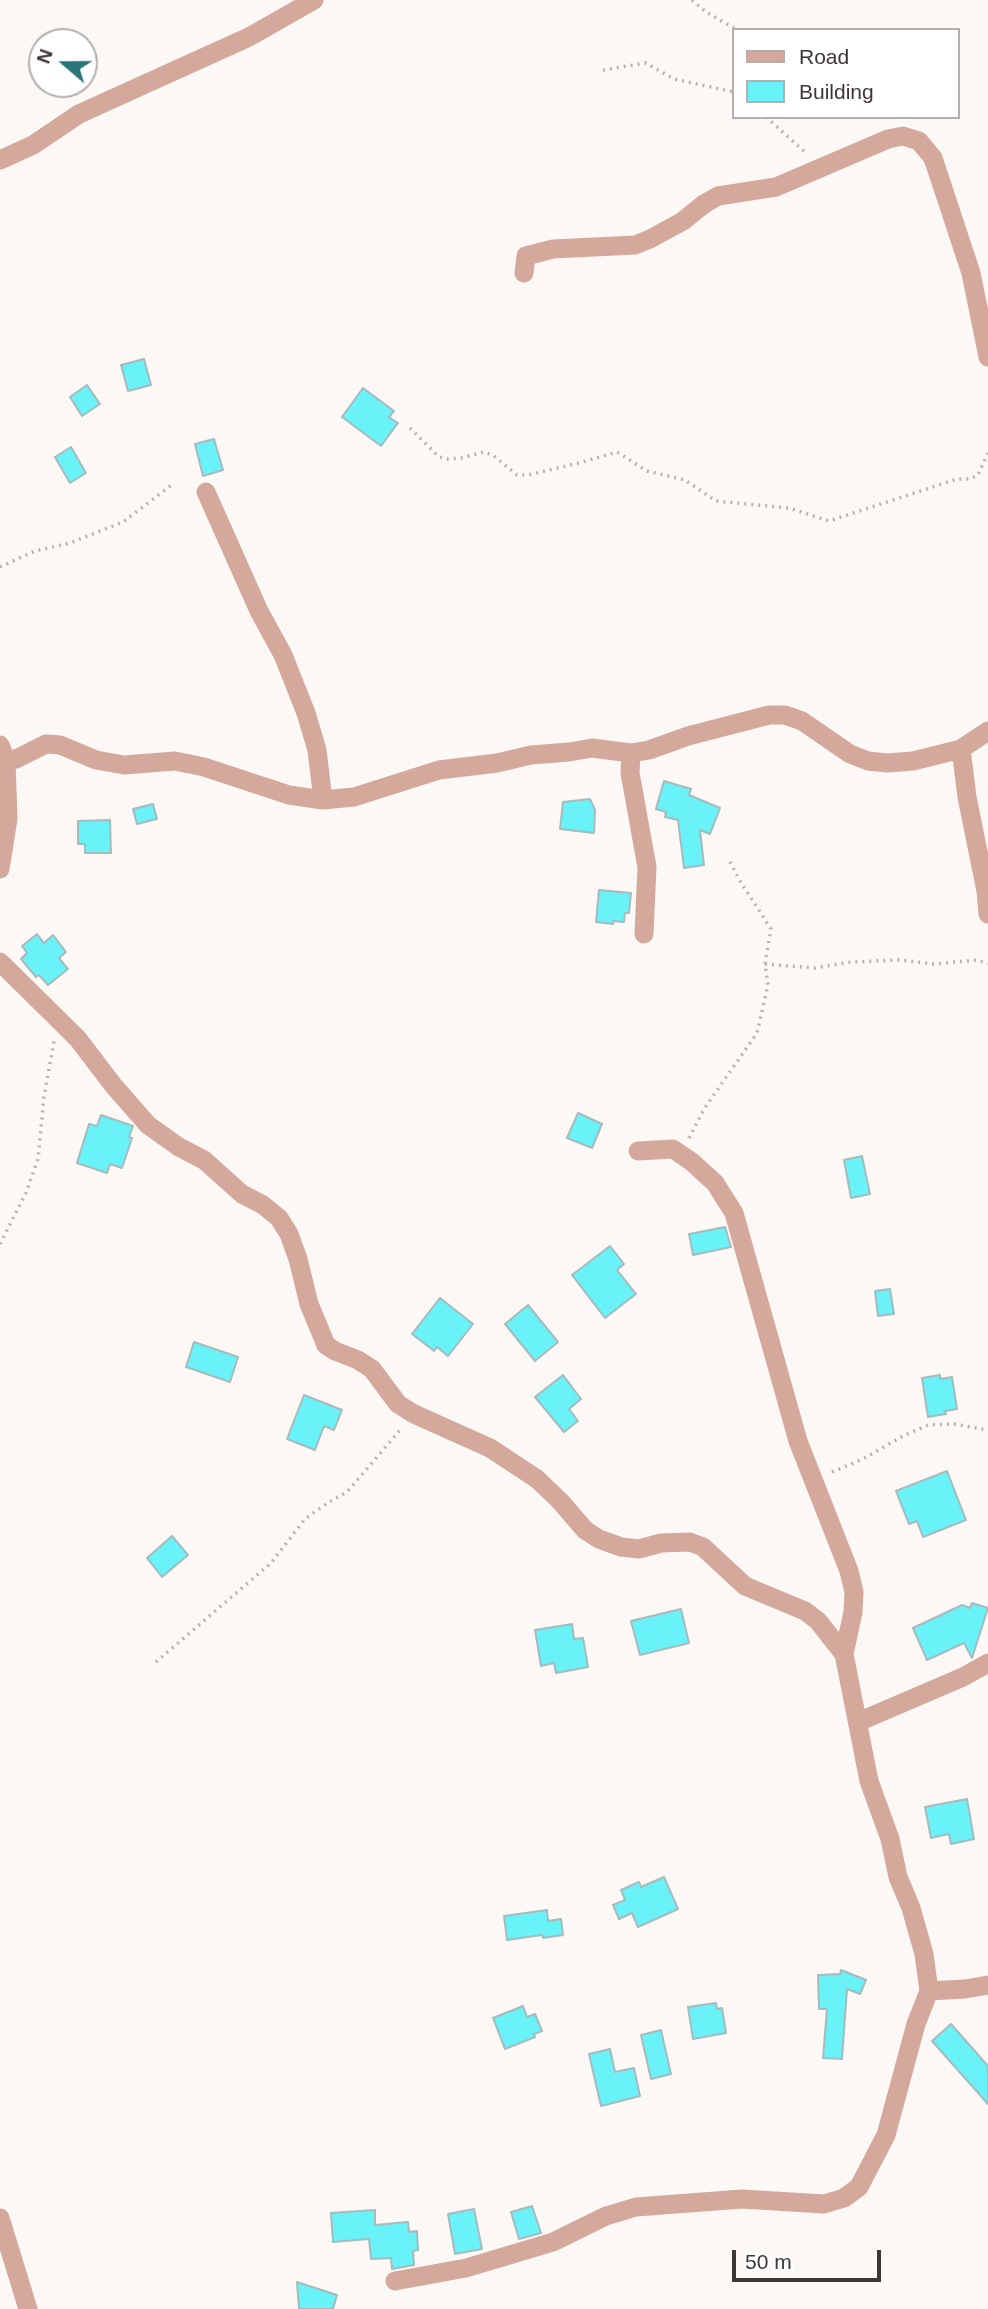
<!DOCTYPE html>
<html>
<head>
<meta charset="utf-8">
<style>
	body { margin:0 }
	#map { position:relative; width:988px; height:2309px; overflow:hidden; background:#fcf8f6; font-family:Arial,sans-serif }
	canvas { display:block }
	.legend { position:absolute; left:732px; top:28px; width:228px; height:91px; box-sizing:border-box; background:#fff; border:2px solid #b2afae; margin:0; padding:9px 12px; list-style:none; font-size:21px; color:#3e3634 }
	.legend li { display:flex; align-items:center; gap:14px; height:35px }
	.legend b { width:35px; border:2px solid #b2afae }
	.north { position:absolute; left:28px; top:28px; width:70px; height:70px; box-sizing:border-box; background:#fff; border:2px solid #b2afae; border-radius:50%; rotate:290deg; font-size:19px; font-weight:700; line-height:28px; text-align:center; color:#3e3634 }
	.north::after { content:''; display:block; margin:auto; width:24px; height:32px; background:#2a7578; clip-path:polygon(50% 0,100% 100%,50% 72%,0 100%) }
	.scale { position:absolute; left:732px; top:2250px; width:149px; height:32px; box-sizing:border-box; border:4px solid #3e3634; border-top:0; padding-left:9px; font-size:21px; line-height:24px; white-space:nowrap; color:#3e3634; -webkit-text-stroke:5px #fff; paint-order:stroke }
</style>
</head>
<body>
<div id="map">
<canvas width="988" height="2309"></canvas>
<ul class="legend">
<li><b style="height:9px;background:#d4a99c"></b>Road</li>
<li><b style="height:19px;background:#6af2f9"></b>Building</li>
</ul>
<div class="north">N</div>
<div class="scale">50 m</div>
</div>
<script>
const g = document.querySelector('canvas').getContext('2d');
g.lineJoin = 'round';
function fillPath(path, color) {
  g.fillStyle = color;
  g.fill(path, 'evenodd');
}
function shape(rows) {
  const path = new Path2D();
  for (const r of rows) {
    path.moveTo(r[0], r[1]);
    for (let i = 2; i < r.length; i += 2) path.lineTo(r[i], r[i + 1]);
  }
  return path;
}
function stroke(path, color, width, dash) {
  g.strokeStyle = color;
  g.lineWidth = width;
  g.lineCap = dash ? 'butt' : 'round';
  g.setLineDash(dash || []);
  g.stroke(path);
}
const building = shape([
	[144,359,151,385,128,391,121,365,144,359],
	[87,385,100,404,82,416,70,397,87,385],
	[363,388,394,411,389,417,398,423,381,446,342,417,363,388],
	[214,439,223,470,203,476,195,444,214,439],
	[71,447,86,473,70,483,55,457,71,447],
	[664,781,691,789,689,795,720,808,710,834,700,830,704,865,684,868,678,820,665,817,666,812,656,809,664,781],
	[590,799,595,810,594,833,560,829,563,802,590,799],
	[153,804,157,819,137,824,133,809,153,804],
	[110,820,111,853,85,853,85,844,78,844,78,821,110,820],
	[599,890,631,893,629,913,625,913,624,922,613,921,613,924,596,922,599,890],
	[37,934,44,943,53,935,66,952,59,958,68,969,48,985,39,975,36,977,21,959,27,953,22,946,37,934],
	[578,1113,602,1124,592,1148,567,1138,578,1113],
	[101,1115,133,1126,129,1137,132,1138,122,1168,110,1164,107,1173,77,1163,89,1124,97,1126,101,1115],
	[862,1156,870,1194,851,1198,844,1160,862,1156],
	[725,1227,731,1247,693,1255,689,1234,725,1227],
	[610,1246,624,1264,617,1270,636,1294,605,1318,572,1275,610,1246],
	[890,1289,894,1314,878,1316,875,1291,890,1289],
	[440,1298,473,1324,448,1356,437,1347,434,1351,412,1334,440,1298],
	[528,1305,558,1342,535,1361,505,1324,528,1305],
	[194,1342,238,1357,230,1382,186,1367,194,1342],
	[563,1375,581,1399,569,1409,578,1421,564,1432,535,1397,563,1375],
	[940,1375,940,1379,952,1377,957,1409,945,1411,946,1414,928,1417,922,1378,940,1375],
	[304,1395,342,1410,334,1430,324,1426,315,1450,287,1439,304,1395],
	[947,1471,966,1520,923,1537,917,1521,909,1524,896,1491,947,1471],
	[172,1536,188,1555,162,1577,147,1558,172,1536],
	[972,1603,988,1608,972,1658,964,1643,927,1660,913,1628,962,1605,970,1608,972,1603],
	[681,1609,689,1643,640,1655,631,1621,681,1609],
	[572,1624,574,1639,583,1638,588,1667,556,1673,554,1663,541,1666,535,1630,572,1624],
	[967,1799,974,1839,951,1844,949,1834,931,1838,925,1807,967,1799],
	[664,1877,678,1909,638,1927,632,1913,619,1919,613,1905,625,1900,621,1890,639,1882,641,1887,664,1877],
	[547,1910,548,1921,561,1919,563,1935,543,1938,542,1935,507,1940,504,1916,547,1910],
	[841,1970,866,1980,860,1994,847,1989,842,2059,823,2058,827,2009,819,2009,818,1975,840,1974,841,1970],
	[716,2003,717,2009,722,2008,726,2033,693,2039,688,2007,716,2003],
	[523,2006,527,2017,535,2014,542,2031,534,2034,535,2037,505,2049,493,2018,523,2006],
	[951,2024,988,2066,988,2104,932,2041,951,2024],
	[661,2030,671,2074,651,2079,641,2035,661,2030],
	[610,2049,615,2072,634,2068,640,2096,601,2106,589,2054,610,2049],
	[532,2206,541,2233,519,2239,511,2212,532,2206],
	[474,2209,482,2249,455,2254,448,2214,474,2209],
	[375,2210,375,2225,408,2222,409,2232,417,2231,418,2250,413,2251,414,2265,392,2269,391,2258,371,2259,369,2239,333,2242,331,2213,375,2210],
	[297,2282,337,2295,333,2309,299,2309,297,2282]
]);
const path = shape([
	[692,0,706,12,737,30],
	[603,70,646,63,674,79,734,92],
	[766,117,806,153],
	[410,428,439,457,448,459,461,458,484,452,494,456,517,475,528,475,579,463,617,452,647,471,685,480,716,501,789,508,829,521,957,479,970,479,978,475,988,453],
	[0,567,35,551,70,543,123,522,173,484],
	[765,964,814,968,851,962,899,960,935,964,976,960,988,963],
	[689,1138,704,1109,757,1033,768,985,765,964,771,929,740,881,729,860],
	[0,1244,26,1193,38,1159,44,1097,54,1041],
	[832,1472,863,1459,903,1436,928,1425,954,1424,988,1430],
	[156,1662,271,1563,305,1519,329,1502,347,1492,401,1429]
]);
const street = shape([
	[0,160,33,145,79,114,249,37,314,0],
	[524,273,526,256,553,249,635,245,650,239,683,221,704,204,718,196,776,187,888,139,903,136,919,141,933,158,971,273,988,357],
	[206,492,259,611,283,655,306,713,317,750,323,800],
	[0,745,6,760,16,759,46,744,60,745,96,760,124,765,175,761,204,767,289,795,323,800,354,797,439,770,497,763,531,755,569,752,592,748,631,753,649,750,688,736,769,715,785,715,802,721,850,754,868,761,887,763,913,761,961,749,988,731],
	[961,749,967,797,986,891,988,914],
	[631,753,630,773,647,867,644,934],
	[0,869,8,819,6,760],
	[0,962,78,1039,113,1085,148,1125,179,1147,204,1160,242,1194,263,1205,279,1218,289,1234,298,1259,309,1304,326,1345,335,1351,358,1360,372,1369,398,1404,414,1414,490,1448,537,1479,560,1501,585,1530,599,1539,621,1547,639,1549,661,1543,690,1542,703,1547,745,1586,805,1611,818,1621,844,1654,869,1781,890,1839,898,1877,911,1908,924,1954,929,1991,916,2024,886,2135,859,2187,844,2198,824,2204,742,2199,636,2207,606,2216,553,2242,466,2268,395,2281],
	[638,1151,673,1149,692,1162,715,1183,734,1213,798,1441,849,1571,854,1592,853,1612,844,1654],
	[858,1722,963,1677,988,1663],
	[929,1991,965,1989,988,1985],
	[0,2218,28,2309]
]);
fillPath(building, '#6af2f9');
stroke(building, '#a5bbbc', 2);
stroke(path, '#b7b2b0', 3.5, [2, 5]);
stroke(street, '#d4a99c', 19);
</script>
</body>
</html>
